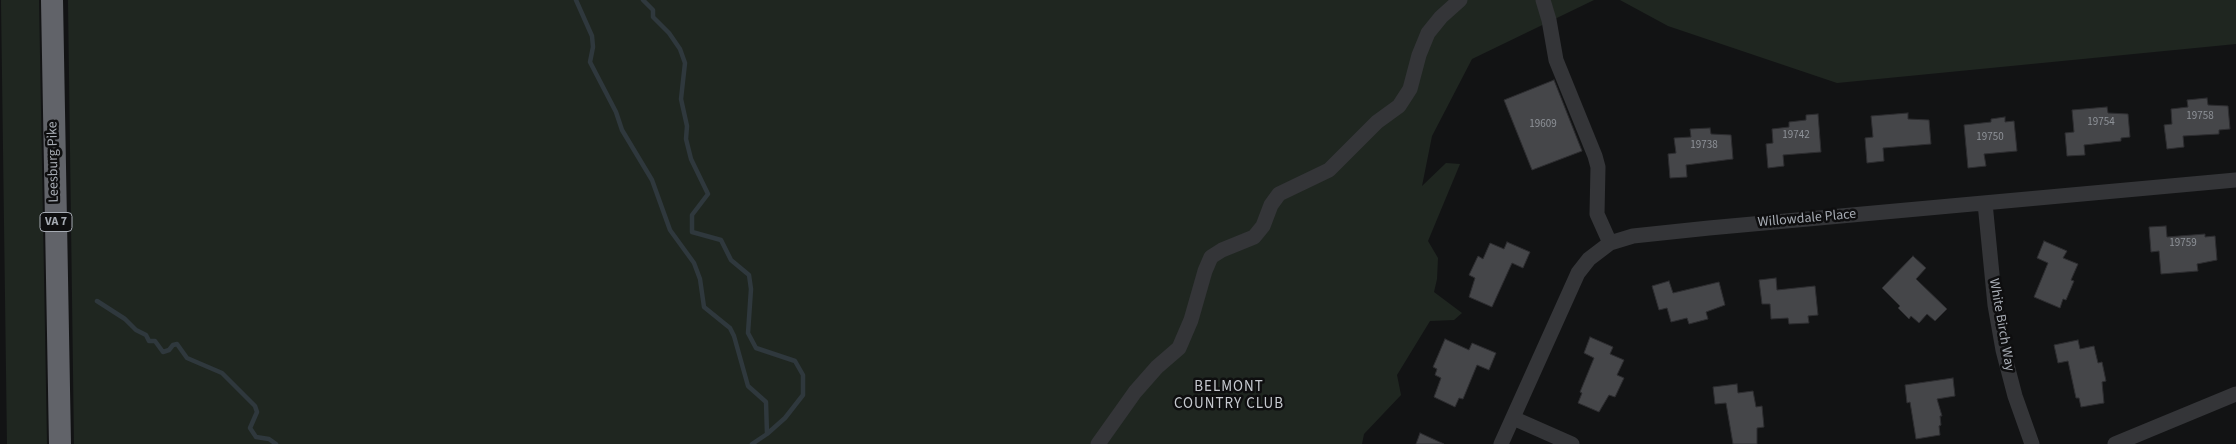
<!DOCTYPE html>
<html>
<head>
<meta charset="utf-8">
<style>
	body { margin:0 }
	canvas { display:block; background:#121314 }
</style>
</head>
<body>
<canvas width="2236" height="444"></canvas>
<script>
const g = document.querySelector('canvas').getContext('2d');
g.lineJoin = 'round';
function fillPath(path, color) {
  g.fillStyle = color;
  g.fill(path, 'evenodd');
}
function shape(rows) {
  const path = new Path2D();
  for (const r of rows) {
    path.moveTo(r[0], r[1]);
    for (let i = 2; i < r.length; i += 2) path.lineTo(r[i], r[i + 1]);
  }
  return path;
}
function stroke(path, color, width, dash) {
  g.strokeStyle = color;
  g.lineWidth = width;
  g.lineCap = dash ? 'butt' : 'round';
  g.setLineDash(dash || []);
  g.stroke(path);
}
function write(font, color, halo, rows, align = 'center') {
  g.font = font + ' "Source Sans 3",sans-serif';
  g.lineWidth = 5;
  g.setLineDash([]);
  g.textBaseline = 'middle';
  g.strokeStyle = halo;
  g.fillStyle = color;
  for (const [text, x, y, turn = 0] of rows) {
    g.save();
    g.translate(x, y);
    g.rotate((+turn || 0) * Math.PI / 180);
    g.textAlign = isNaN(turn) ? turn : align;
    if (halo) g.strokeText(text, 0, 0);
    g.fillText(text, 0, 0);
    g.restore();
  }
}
const green = shape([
	[1,0,39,0,47,444,7,444],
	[68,0,1594,0,1472,59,1432,136,1422,186,1446,163,1460,164,1428,241,1438,258,1437,279,1434,292,1462,313,1454,320,1430,321,1397,375,1401,395,1364,434,1362,444,74,444],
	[1620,0,2236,0,2236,44,1837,83,1668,26]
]);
const stream = shape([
	[576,0,592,36,593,47,590,62,616,112,622,130,652,180,670,230,694,263,700,279,704,307,730,328,734,336,748,386,766,402,767,434],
	[643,0,653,10,653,17,669,33,680,49,685,63,681,99,687,126,686,139,691,159,708,194,692,215,692,232,721,240,731,260,749,275,751,289,748,333,756,348,795,361,803,375,803,395,785,418,767,434,752,444],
	[97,301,125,319,136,330,146,335,149,341,155,341,163,352,169,350,173,345,177,344,187,358,222,373,255,406,257,412,250,428,256,437,269,439,276,444]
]);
const building = shape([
	[1554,80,1582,151,1532,170,1504,100,1554,80],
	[2207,98,2208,105,2228,106,2230,129,2219,130,2219,134,2183,136,2184,147,2167,149,2164,125,2172,124,2171,109,2188,107,2187,100,2207,98],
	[2107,107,2108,113,2128,114,2130,137,2121,138,2121,141,2084,145,2085,155,2067,156,2065,133,2074,132,2072,110,2107,107],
	[1908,113,1908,119,1929,120,1931,144,1883,148,1884,161,1867,163,1865,138,1873,137,1871,116,1908,113],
	[1818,114,1821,152,1783,155,1784,166,1768,168,1766,144,1773,143,1772,129,1789,127,1789,122,1806,120,1806,115,1818,114],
	[2005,117,2005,122,2014,121,2017,151,1984,154,1986,166,1968,168,1964,125,1991,122,1991,119,2005,117],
	[1710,128,1711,134,1731,135,1733,159,1686,165,1687,177,1670,178,1668,154,1676,153,1674,138,1691,137,1690,129,1710,128],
	[2166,226,2167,237,2205,234,2205,237,2215,236,2217,260,2197,264,2198,271,2161,274,2159,251,2151,252,2149,227,2166,226],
	[2044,241,2067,251,2063,258,2078,264,2071,280,2074,281,2066,300,2063,299,2060,308,2034,297,2048,263,2037,258,2044,241],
	[1507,242,1530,252,1523,268,1512,263,1492,307,1469,297,1475,278,1469,275,1478,256,1483,259,1490,243,1504,249,1507,242],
	[1913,256,1926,268,1916,279,1947,309,1935,321,1927,314,1919,323,1911,316,1909,319,1898,308,1900,306,1882,288,1913,256],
	[1776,278,1777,290,1815,286,1818,315,1808,316,1809,323,1789,324,1788,318,1771,319,1770,304,1762,304,1759,280,1776,278],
	[1669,281,1673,293,1719,282,1725,305,1706,312,1708,319,1689,324,1687,318,1671,322,1667,308,1659,310,1652,286,1669,281],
	[1590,337,1613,347,1610,354,1624,360,1617,375,1624,378,1615,397,1609,395,1599,412,1578,403,1582,393,1580,392,1594,358,1584,353,1590,337],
	[1445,339,1469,350,1472,343,1496,353,1489,370,1477,365,1463,399,1459,398,1455,407,1434,397,1441,378,1435,375,1437,369,1433,367,1445,339],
	[2078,340,2080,349,2094,346,2098,363,2102,362,2106,381,2102,382,2104,403,2081,407,2079,398,2076,398,2068,361,2058,363,2054,345,2078,340],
	[1953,378,1955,396,1937,399,1942,416,1940,416,1941,425,1939,426,1940,435,1916,439,1910,402,1907,403,1905,385,1953,378],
	[1737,384,1738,393,1753,391,1756,407,1762,406,1764,427,1757,428,1757,444,1733,444,1726,403,1715,404,1713,387,1737,384],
	[1420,433,1444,444,1416,444,1420,433]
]);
const minor = shape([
	[1543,0,1549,20,1556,60,1595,156,1598,167,1597,214,1610,243],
	[1985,203,1995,305,2003,350,2015,396,2032,444],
	[1513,418,1572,444],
	[1098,444,1135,392,1157,367,1179,348,1191,320,1205,271,1211,257,1222,250,1254,237,1263,226,1271,205,1279,194,1329,170,1377,122,1399,106,1410,89,1419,55,1428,33,1441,17,1460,0],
	[1501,444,1578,273,1589,259,1610,243,1633,236,1709,228,2236,180],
	[2115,444,2236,394]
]);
const highway = shape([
	[52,0,60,444]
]);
const numberNames = [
	["19758",2200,117],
	["19754",2101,123],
	["19609",1543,125],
	["19742",1796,136],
	["19750",1990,138],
	["19738",1704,146],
	["19759",2183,244]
];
const shields = [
	[56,222,32]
];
const shieldNames = [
	["VA 7",56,222]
];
const streetNames = [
	["Leesburg Pike",54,162,-91],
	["Willowdale Place",1807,219,-5],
	["White Birch Way",2001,325,80]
];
const neighbourhoodNames = [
	["BELMONT",1229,388],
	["COUNTRY CLUB",1229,405]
];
fillPath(green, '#1f2620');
stroke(stream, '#2f383d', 4.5);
fillPath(building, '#454649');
stroke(building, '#2d2d30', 1);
stroke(minor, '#343538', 15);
stroke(highway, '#616369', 22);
write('11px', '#8e9298', null, numberNames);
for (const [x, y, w] of shields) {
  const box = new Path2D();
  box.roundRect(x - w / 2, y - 9.5, w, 19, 4);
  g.fillStyle = '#0e0e0f';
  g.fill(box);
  stroke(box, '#a6abb3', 1);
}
write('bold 12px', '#a6abb3', null, shieldNames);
write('14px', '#a6abb3', '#0e0e0f', streetNames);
g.letterSpacing = '1px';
write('15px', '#c6c9cf', '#0e0e0f', neighbourhoodNames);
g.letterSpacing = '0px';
</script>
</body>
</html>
